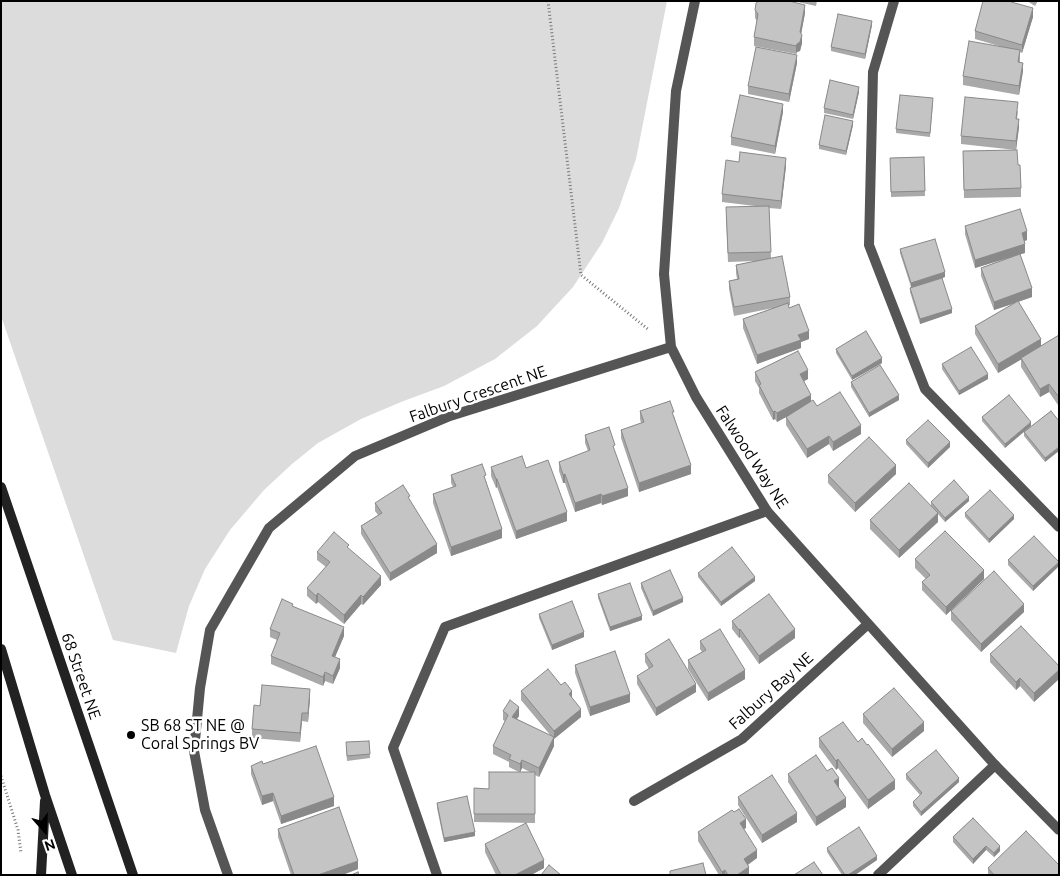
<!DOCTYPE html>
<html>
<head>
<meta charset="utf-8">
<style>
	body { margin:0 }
	#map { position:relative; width:1060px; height:876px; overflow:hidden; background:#fff; font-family:Ubuntu,sans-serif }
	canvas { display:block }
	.frame { position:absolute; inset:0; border:2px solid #000; pointer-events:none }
	.north { position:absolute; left:20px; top:806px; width:50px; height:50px; -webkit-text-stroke:4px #fff; paint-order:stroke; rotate:161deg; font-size:14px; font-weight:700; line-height:20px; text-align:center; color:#000 }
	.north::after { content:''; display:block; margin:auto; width:18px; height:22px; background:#000; clip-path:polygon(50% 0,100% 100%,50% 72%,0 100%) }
</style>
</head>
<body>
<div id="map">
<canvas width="1060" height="876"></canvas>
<div class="frame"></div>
<div class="north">N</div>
</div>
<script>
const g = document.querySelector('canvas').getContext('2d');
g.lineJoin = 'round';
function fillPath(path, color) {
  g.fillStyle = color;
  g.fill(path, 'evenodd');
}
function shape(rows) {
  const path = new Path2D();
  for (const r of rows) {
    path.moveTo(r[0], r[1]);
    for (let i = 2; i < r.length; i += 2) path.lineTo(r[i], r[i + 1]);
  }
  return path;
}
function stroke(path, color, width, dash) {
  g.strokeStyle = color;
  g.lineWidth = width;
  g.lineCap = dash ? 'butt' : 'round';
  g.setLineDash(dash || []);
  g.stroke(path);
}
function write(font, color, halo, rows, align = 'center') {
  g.font = font + ' Ubuntu,sans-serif';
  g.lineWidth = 5;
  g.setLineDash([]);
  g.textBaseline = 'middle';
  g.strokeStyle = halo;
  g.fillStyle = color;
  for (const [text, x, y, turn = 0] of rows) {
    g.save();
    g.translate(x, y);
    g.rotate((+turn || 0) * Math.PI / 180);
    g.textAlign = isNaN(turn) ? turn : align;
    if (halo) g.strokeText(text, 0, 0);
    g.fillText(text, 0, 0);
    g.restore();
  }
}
const green = shape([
	[1,1,667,1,636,159,619,208,602,243,573,287,537,326,495,359,444,386,401,402,361,419,318,443,292,464,264,490,230,530,205,569,189,606,176,653,113,640,1,316]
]);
const path = shape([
	[548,1,581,275,649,330],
	[1,776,18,830,21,853]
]);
const lane = shape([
	[894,1,873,72,869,245,925,389,1059,527],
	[437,875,393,748,445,627,767,511],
	[878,875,995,765]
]);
const street = shape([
	[695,1,676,91,664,274,671,347,696,397,767,511,995,765,1059,830],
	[634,801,742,739,868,624],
	[228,875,205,810,194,751,200,688,210,630,269,528,355,456,450,416,671,347]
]);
const secondary = shape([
	[1,487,133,875],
	[1,649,45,795,72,875],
	[41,875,45,801]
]);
const wall = shape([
	[793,1,817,1,816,6],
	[1013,1,1013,3,1033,17,1022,53,1020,52,1020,62,1023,71,1019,95,963,85,963,76,999,46,975,39,975,31],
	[1027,1,1038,1,1035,6],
	[755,10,805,13,801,34,802,43,800,51,797,52,796,54,754,46,754,37,757,21,755,18],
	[872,25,865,59,831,51,831,47],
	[797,63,789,102,748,94,748,86],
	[859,92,853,119,824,113,824,108],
	[933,102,930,137,896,133,896,129],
	[1018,111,1017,119,1019,127,1016,150,961,144,961,136],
	[783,112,775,154,731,145,731,137],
	[853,125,846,155,819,149,819,145],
	[963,151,1018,165,1021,188,1021,197,964,198],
	[924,157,925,196,891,197,890,158],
	[786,166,781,209,769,208,771,258,790,297,790,305,788,305,789,308,809,339,801,342,801,348,757,364,743,328,743,319,773,308,734,316,729,289,729,281,737,279,736,273,736,265,756,261,728,262,726,216,755,206,722,202,722,194],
	[965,226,1027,240,1024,241,1025,253,1020,254,1032,297,1018,302,1041,346,1059,335,1058,405,1049,392,1040,397,1021,367,1021,359,998,373,975,334,975,326,1013,304,994,310,981,276,981,268,1013,256,975,268,965,234],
	[900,249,945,277,942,278,952,313,920,324,910,292,910,288,911,287,900,253],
	[836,349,882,363,852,380,836,353],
	[942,364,988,379,959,395,942,369],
	[755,372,808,379,804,381,811,401,817,406,861,434,833,451,829,444,807,458,786,425,786,417,787,416,777,422,775,419,773,420,759,393,759,388,755,381],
	[851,382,899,400,869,417,851,387],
	[1009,395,1005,448,982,421,982,417],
	[640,411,674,416,691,474,639,492,621,438,621,430,641,423,640,419],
	[1051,411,1045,462,1024,436,1024,432],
	[585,435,615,452,628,496,602,505,601,503,575,512,565,483,563,483,559,471,559,462,588,451,585,443],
	[906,440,950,447,928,468,906,444],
	[491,467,526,468,567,521,516,539,497,487,496,488,491,476],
	[896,474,855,512,828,483,828,475],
	[451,475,486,481,502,538,451,556,433,503,433,494,453,487,451,483],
	[410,501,437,553,390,581,361,534,361,526,378,515,375,511,375,503],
	[969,501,945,522,938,514,938,522,899,558,870,529,870,520,931,506,931,502],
	[965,513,1014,519,989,543,965,517],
	[349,549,381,585,363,605,361,604,344,624,318,602,316,604,307,596,307,588,326,567,317,560,317,552],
	[915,559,984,579,946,615,922,590,922,582,926,579,915,568],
	[1008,560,1059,566,1033,591,1008,565],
	[698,573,755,581,721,606,698,577],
	[641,583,683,602,653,616,641,588],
	[598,594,642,620,610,631,598,598],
	[293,606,344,636,335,657,340,668,333,684,325,681,323,686,271,664,271,656,277,640,270,637,270,629],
	[951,611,1024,612,981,652,951,620],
	[539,614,584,637,552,650,539,618],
	[732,621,795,638,759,664,740,637,739,638,732,629],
	[700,641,745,679,708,701,688,669,688,660,702,652,700,649],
	[645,654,696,692,656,716,637,684,637,676,649,669,645,662],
	[990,654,1059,666,1059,679,1034,702,1020,686,1016,690,990,662],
	[575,665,630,702,590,716,575,673],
	[521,691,572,699,581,717,554,739,554,746,539,777,535,775,535,823,474,822,474,788,489,789,519,772,509,767,509,762,493,754,493,746,505,721,503,720,503,711,519,716,517,719,551,736,521,700],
	[522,768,530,772,520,772],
	[310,698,308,722,302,721,300,742,252,738,252,729,260,706],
	[863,714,924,731,892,757,863,723],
	[819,738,858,742,895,789,868,809,838,768,836,770,819,747],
	[369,741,370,758,347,761,346,746],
	[263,764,334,806,281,824,273,801,262,805,251,774,251,766],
	[827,771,839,787,846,807,816,826,788,782,788,774],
	[906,774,959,782,921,816,913,806,913,802,920,795,906,779],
	[738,797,797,822,762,843,738,805],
	[437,803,475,836,444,842,437,808],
	[973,818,1000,851,994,857,986,850,973,864,953,842,953,837],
	[746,828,744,829,757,858,748,865,749,875,719,875,698,841,698,832],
	[278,829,358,869,342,875,291,875,278,837],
	[485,844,544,868,531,875,496,875,485,852],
	[827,848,877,860,855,875,842,875,827,852],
	[988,868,1059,875,988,875]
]);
const shadedWall = shape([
	[805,5,805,13,800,40,800,32],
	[1033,8,1033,17,1022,53,1022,45],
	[872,21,872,25,865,59,865,54],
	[802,35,802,43,800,51,797,52,796,54,796,46],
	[797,55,797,63,789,102,789,94],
	[1023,63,1023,71,1019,95,1019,86],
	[859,87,859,92,853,119,853,115],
	[783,104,783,112,775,154,775,146],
	[1019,119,1019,127,1016,150,1016,141],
	[853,121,853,125,846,155,846,151],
	[786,158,786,166,781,209,781,201],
	[1027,231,1027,240,1022,242,1022,233],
	[1025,244,1025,253,975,268,975,260],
	[945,272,945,277,911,288,911,283],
	[1032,288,1032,297,994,310,994,302],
	[952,309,952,313,920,324,920,319],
	[809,331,809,339,801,342,801,348,757,364,757,355,798,335],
	[1041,339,1041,348,998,373,998,364],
	[882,358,882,363,852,380,852,376],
	[808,370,808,379,800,383,800,374],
	[988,374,988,379,959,395,959,391],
	[1049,384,1049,392,1040,397,1040,389],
	[811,395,811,404,777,422,777,413],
	[899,395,899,400,869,417,869,413],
	[775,411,775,419,773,420,773,412],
	[1031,422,1031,426,1005,448,1005,444],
	[861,425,861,434,833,451,833,442],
	[829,436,829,444,807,458,807,449],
	[950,442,950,447,928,468,928,463],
	[1059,447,1059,451,1045,462,1045,458],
	[691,465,691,474,639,492,639,483],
	[896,465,896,474,855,512,855,503],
	[565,474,565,483,563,483,563,475],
	[496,479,497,479,497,487,496,488],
	[628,488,628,496,602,505,602,496],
	[601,494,601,503,575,512,575,503],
	[969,497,969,501,945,522,945,518],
	[567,512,567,521,516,539,516,531],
	[938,513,938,522,899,558,899,550],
	[1014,515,1014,519,989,543,989,539],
	[502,529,502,538,451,556,451,547],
	[437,544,437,553,390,581,390,573],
	[1059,562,1059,566,1033,591,1033,586],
	[984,570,984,579,946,615,946,607],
	[381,576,381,585,363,605,363,597],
	[755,577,755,581,721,606,721,602],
	[318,593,318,602,316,604,316,596],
	[361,595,361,604,344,624,344,615],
	[683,598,683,602,653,616,653,611],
	[1024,604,1024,612,981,652,981,644],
	[642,616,642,620,610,631,610,627],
	[344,627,344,636,332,664,332,656],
	[740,629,740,637,739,638,739,630],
	[795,629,795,638,759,664,759,656],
	[584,632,584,637,552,650,552,645],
	[340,659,340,668,333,684,333,676],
	[745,670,745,679,708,701,708,693],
	[1059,670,1059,679,1034,702,1034,693],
	[325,672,325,681,323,686,323,677],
	[1020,678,1020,686,1016,690,1016,682],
	[696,684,696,692,656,716,656,708],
	[310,689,310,698,308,722,308,713],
	[572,691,572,699,569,694],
	[630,694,630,702,590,716,590,707],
	[519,707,519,716,512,725,512,717],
	[581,709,581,717,554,739,554,746,539,777,539,768,554,737,554,731],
	[302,713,302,721,300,742,300,733],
	[924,722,924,731,892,757,892,749],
	[838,759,838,768,836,770,836,761],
	[522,760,522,768,520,773,520,764],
	[839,778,839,787,834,790,834,781],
	[959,778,959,782,921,816,921,812],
	[895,780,895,789,868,809,868,800],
	[273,793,273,801,262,805,262,796],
	[334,797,334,806,281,824,281,816],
	[846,798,846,807,816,826,816,817],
	[797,813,797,822,762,843,762,835],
	[746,819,746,828,740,831,740,823],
	[475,832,475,836,444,842,444,838],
	[986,846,986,850,973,864,973,859],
	[1000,846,1000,851,994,857,994,853],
	[757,850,757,858,744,867,744,859],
	[877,856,877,860,855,875,848,875],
	[544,860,544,868,531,875,515,875],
	[358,861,358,869,342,875,318,875],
	[749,867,749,875,737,875],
	[725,870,725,875,722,875,722,872]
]);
const building = shape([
	[759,1,789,1,805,5,800,32,802,35,800,42,797,44,796,46,754,37,758,14,755,10,756,3,759,1],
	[983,1,1012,1,1011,2,1033,8,1022,45,975,31,983,1],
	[838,14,872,21,865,54,831,47,838,14],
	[969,41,1020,50,1018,62,1023,63,1019,86,963,76,969,41],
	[756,47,797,55,789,94,748,86,756,47],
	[830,80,859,87,853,115,824,108,830,80],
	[740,95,783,104,775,146,731,137,740,95],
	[900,95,933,98,930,133,896,129,900,95],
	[965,97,1018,102,1016,119,1019,119,1016,141,961,136,965,97],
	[825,115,853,121,846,151,819,145,825,115],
	[1017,150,1018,165,1020,165,1021,188,964,190,963,151,1017,150],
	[740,152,786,158,781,201,722,194,726,160,739,162,740,152],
	[924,157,925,191,891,192,890,158,924,157],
	[769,206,771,252,728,253,726,207,769,206],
	[1020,209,1027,231,1022,233,1025,244,975,260,965,226,1020,209],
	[935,239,945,272,911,283,900,249,935,239],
	[1020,254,1032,288,994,302,981,268,1020,254],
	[782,256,790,297,734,307,729,281,739,279,736,265,782,256],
	[942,278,952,309,920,319,910,288,942,278],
	[1018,301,1041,339,998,364,975,326,1018,301],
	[788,303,789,308,799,304,809,331,798,335,801,340,757,355,743,319,788,303],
	[866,331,882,358,852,376,836,349,866,331],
	[1059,335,1059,395,1058,396,1049,384,1040,389,1021,358,1059,335],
	[971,347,988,374,959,391,942,364,971,347],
	[798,351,808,370,800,374,811,395,777,413,775,411,773,412,759,385,761,384,755,372,798,351],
	[880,365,899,395,869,413,851,382,880,365],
	[840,392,861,425,833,442,829,436,807,449,786,417,813,400,817,406,840,392],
	[1009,395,1031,422,1005,444,982,417,1009,395],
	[670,401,674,412,672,412,691,465,639,483,621,430,644,422,640,411,670,401],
	[1051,411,1059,421,1059,447,1045,458,1024,432,1051,411],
	[928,420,950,442,928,463,906,440,928,420],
	[609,427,615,445,613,446,628,488,602,496,601,494,575,503,565,474,563,475,559,462,590,450,585,435,609,427],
	[869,437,896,465,855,503,828,475,869,437],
	[522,456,526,468,548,460,567,512,516,531,497,479,496,479,491,467,522,456],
	[482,464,486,475,484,476,502,529,451,547,433,494,456,486,451,475,482,464],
	[954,480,969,497,945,518,931,502,954,480],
	[909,483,938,513,899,550,870,520,909,483],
	[403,485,410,496,408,497,437,544,390,573,361,526,382,513,375,503,403,485],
	[990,490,1014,515,989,539,965,513,990,490],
	[945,531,984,570,946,607,922,582,930,575,915,559,945,531],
	[334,532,349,545,347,547,381,576,363,597,361,595,344,615,318,593,316,596,307,588,330,562,317,552,334,532],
	[1034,536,1059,562,1033,586,1008,560,1034,536],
	[732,547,755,577,721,602,698,573,732,547],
	[670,570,683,598,653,611,641,583,670,570],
	[994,571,1024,604,981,644,951,611,994,571],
	[630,583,642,616,610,627,598,594,630,583],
	[769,594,795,629,759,656,740,629,739,630,732,621,769,594],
	[282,599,293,604,292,606,344,627,332,656,340,659,333,676,325,672,323,677,271,656,280,633,270,629,282,599],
	[572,601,584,632,552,645,539,614,572,601],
	[1021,626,1059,666,1059,670,1034,693,1020,678,1016,682,990,654,1021,626],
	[720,629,745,670,708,693,688,660,706,650,700,641,720,629],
	[669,639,696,684,656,708,637,676,653,666,645,654,669,639],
	[615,651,630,694,590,707,575,665,615,651],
	[548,669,561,685,565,682,572,691,569,694,581,709,554,731,521,691,548,669],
	[262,685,310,689,308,713,302,713,300,733,252,729,254,705,260,706,262,685],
	[894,688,924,722,892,749,863,714,894,688],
	[510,700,519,707,512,717,554,737,539,768,522,760,520,764,509,759,511,755,493,746,508,715,503,711,510,700],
	[843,722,858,742,862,738,867,745,868,744,895,780,868,800,838,759,836,761,819,738,843,722],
	[369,741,370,754,347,756,346,742,369,741],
	[316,746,334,797,281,816,273,793,262,796,251,766,262,761,263,764,316,746],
	[936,750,959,778,921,812,913,802,922,793,906,774,936,750],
	[816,755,827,771,832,768,839,778,834,781,846,798,816,817,788,774,816,755],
	[489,772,535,772,535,814,474,814,474,788,489,789,489,772],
	[772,775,797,813,762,835,738,797,772,775],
	[467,796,475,832,444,838,437,803,467,796],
	[339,807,358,861,318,875,294,875,278,829,339,807],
	[739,809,746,819,740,823,757,850,744,859,749,867,737,875,728,875,725,870,722,872,698,832,732,810,734,812,739,809],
	[973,818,1000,846,994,853,986,846,973,859,953,837,973,818],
	[526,823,544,860,515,875,501,875,485,844,526,823],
	[859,827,877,856,848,875,845,875,827,848,859,827],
	[1026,831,1059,865,1059,875,994,875,988,868,1026,831],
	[814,862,823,875,794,875,814,862],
	[703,863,706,875,670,875,670,871,703,863],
	[549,865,561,875,541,875,549,865],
	[358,872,359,875,351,875,358,872]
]);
const markers = [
	[131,735,5,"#000"]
];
const streetNames = [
	["Falbury Crescent NE",478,394,-19],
	["Falwood Way NE",752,457,57],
	["68 Street NE",81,676,71],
	["Falbury Bay NE",771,691,-42]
];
const poiNames = [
	["SB 68 ST NE @",141,726],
	["Coral Springs BV",141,744]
];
fillPath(green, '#dcdcdc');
stroke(path, '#777', 3, [1, 2.5]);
stroke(lane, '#555', 10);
stroke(street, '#555', 10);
stroke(secondary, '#222', 10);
fillPath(wall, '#a9a9a9');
fillPath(shadedWall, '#898989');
fillPath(building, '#c4c4c4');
stroke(building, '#898989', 1);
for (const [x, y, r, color] of markers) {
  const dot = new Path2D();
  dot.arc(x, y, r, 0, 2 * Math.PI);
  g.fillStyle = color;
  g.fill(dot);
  stroke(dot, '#fff', 2);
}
write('16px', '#000', '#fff', streetNames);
write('16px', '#000', '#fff', poiNames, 'left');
</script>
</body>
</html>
